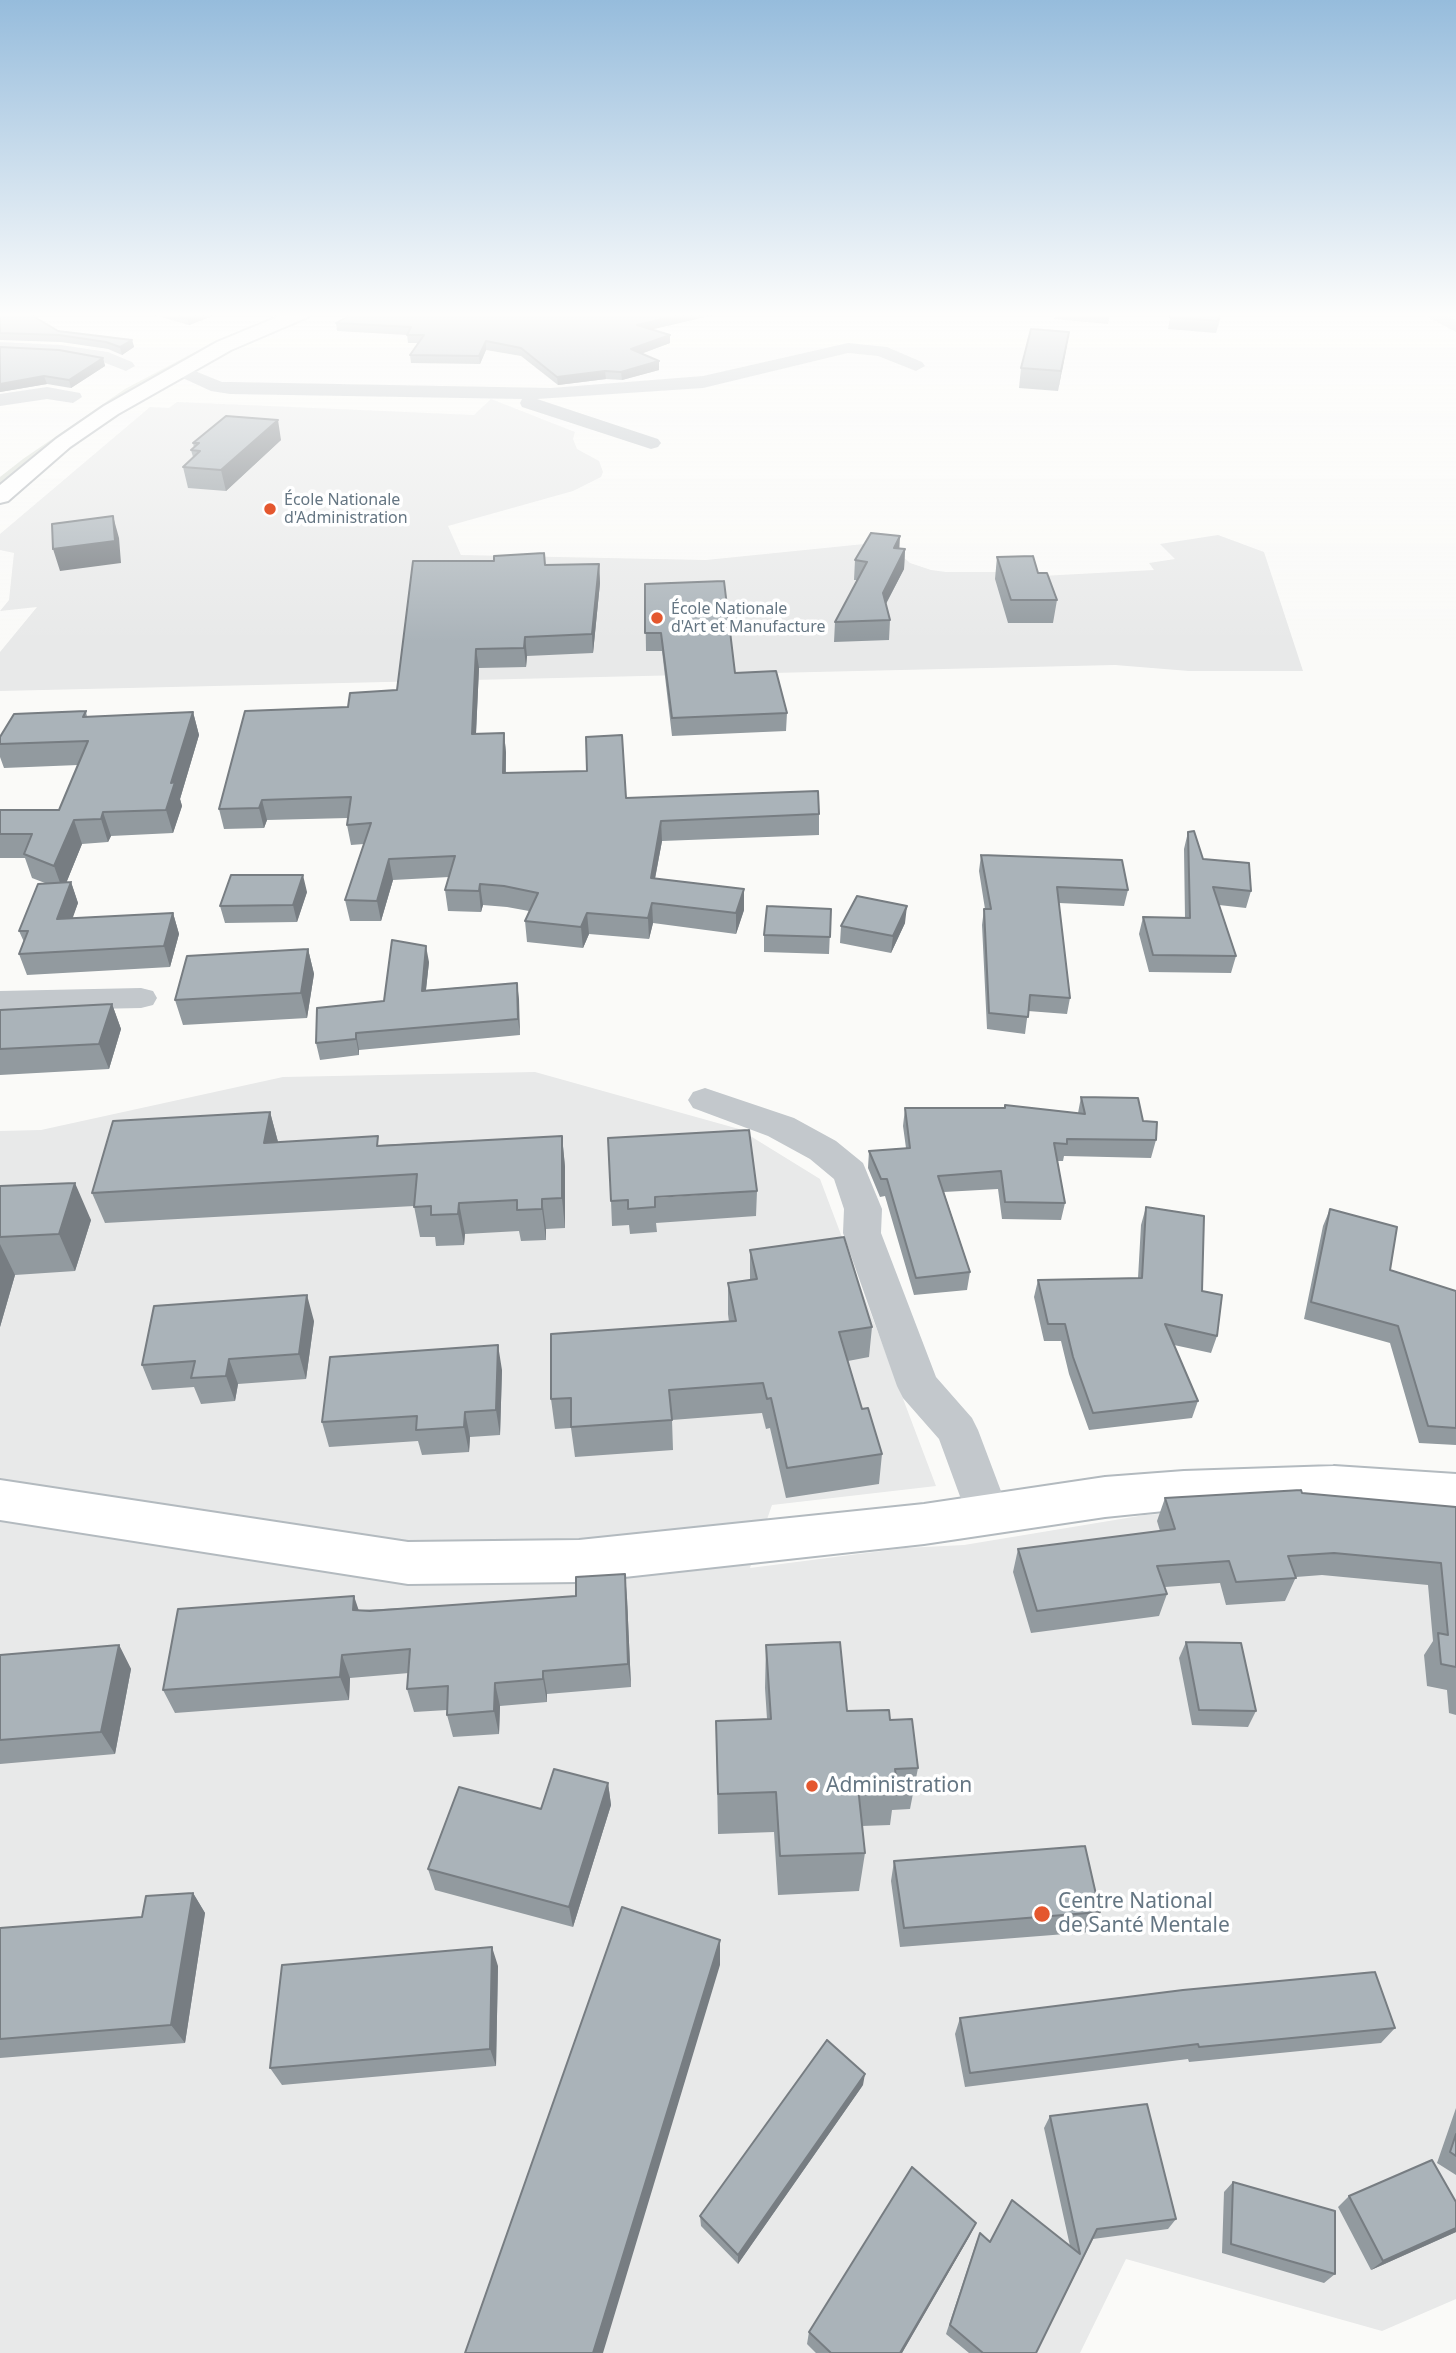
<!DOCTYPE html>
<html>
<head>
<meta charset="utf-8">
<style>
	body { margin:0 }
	canvas { display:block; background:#fafaf8 }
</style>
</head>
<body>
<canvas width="1456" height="2353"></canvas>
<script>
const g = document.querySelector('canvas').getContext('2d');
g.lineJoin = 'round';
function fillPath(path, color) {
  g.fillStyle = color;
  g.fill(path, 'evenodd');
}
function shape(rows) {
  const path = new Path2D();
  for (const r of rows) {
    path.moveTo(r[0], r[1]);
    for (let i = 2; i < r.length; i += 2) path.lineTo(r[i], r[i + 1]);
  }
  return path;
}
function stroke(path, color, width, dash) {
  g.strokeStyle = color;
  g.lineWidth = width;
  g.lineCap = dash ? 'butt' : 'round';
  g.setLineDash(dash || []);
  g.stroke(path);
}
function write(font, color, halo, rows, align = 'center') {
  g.font = font + ' "Noto Sans",sans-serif';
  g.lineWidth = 7;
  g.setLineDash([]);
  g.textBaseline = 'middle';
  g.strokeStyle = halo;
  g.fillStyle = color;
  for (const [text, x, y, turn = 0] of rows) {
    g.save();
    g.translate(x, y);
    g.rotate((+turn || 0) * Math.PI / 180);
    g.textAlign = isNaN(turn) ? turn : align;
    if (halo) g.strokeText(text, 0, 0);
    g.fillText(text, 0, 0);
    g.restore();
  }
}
const built = shape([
	[491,399,575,432,573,439,577,449,599,461,603,472,601,477,573,491,448,526,461,555,706,560,874,543,891,546,910,563,931,570,946,572,1039,572,1041,576,1154,570,1149,563,1175,559,1160,544,1218,535,1264,552,1303,671,1189,671,1115,665,0,691,0,652,37,607,0,611,9,600,14,553,0,550,0,534,150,407,169,408,177,402,474,415],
	[535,1072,739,1129,820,1179,936,1486,772,1505,750,1568,905,1548,964,1545,1145,1515,1281,1505,1456,1522,1456,2299,1382,2331,1126,2259,1080,2353,0,2353,0,1131,41,1130,283,1077]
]);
const green = shape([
	[282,313,291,313,244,333,53,442,0,485,0,477,23,459,125,389,210,344]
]);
const street = shape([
	[1420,313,1441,313,1456,320,1456,332,1420,313],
	[0,342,61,345,108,352,132,362,135,366,126,371,103,362,61,355,0,352,0,342],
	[848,343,887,347,922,362,925,366,916,371,878,356,848,353,703,388,537,399,658,439,661,443,658,447,651,449,522,407,520,403,522,399,230,394,211,391,174,374,171,370,180,365,222,382,230,382,551,388,703,376,848,343],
	[47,387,80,393,82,397,73,403,47,399,0,406,0,394,47,387],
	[141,988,153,991,157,998,153,1005,141,1008,0,1011,0,991,141,988],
	[705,1088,794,1118,836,1141,863,1163,882,1209,881,1233,936,1377,972,1418,978,1430,1010,1515,1004,1529,988,1534,972,1529,939,1439,903,1398,897,1386,843,1233,844,1209,834,1179,810,1159,768,1136,693,1108,688,1100,693,1092,705,1088]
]);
const secondary = shape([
	[1334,1466,1456,1474,1456,1514,1334,1504,1184,1509,1105,1517,924,1544,579,1582,408,1584,0,1520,0,1480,408,1542,579,1540,924,1504,1105,1477,1184,1471,1334,1466]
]);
const highway = shape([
	[287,313,311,313,308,317,231,350,118,414,70,447,8,501,0,503,0,485,56,439,104,406,217,342,287,313]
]);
const wall = shape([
	[0,313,58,331,132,340,134,347,122,355,108,349,61,342,0,340],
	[146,313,221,313,189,325],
	[354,313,718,313,718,314,652,329,670,343,641,354,659,361,659,370,622,380,606,379,558,385,521,356,486,350,480,364,411,363,410,355,418,343,408,343,407,335,337,331,336,323],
	[1055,313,1111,313,1108,324,1054,319],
	[1171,313,1222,313,1216,333,1168,329],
	[1069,332,1058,391,1019,388,1021,368],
	[0,347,103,358,105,366,71,388,47,384,0,392],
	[281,440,226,491,188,488,183,467,193,457,191,450,194,448,193,443],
	[899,549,905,549,904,569,886,604,890,620,889,640,834,642,835,622,857,580,854,580,855,560],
	[997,557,1057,600,1053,623,1008,623,995,579],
	[599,564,600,583,593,653,527,656,526,667,479,668,476,734,504,733,506,753,506,773,626,798,819,814,819,835,662,841,655,879,744,910,736,934,653,923,649,939,589,934,583,948,527,942,525,921,529,911,507,907,483,905,481,912,448,911,445,890,449,877,393,880,381,921,350,921,345,900,364,844,351,845,347,825,348,818,267,820,264,828,224,829,219,809,348,707,397,690,545,565],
	[645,584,735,673,787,713,786,731,672,736,662,651,646,651],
	[86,711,87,717,193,712,199,735,180,799,182,806,173,833,111,836,108,842,82,844,66,883,71,882,78,903,72,918,173,913,179,934,170,967,27,975,19,954,24,942,19,931,45,883,32,878,25,858,0,858,0,810,59,810,78,765,4,768,0,757,0,737],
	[1188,832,1203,859,1251,891,1246,908,1219,905,1236,956,1231,973,1149,972,1139,934,1143,917,1185,918,1184,849],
	[981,855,1128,890,1124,906,1059,903,1070,998,1067,1014,1028,1011,1025,1034,987,1029,982,925,984,909,985,909,979,871],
	[307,892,297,922,225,923,220,906],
	[831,909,829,954,764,952,764,935],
	[905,923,891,953,840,943,841,926],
	[308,949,314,974,307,1018,183,1025,175,1000],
	[429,962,426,990,517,983,520,1035,359,1050,359,1055,320,1060,316,1043,384,1001],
	[112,1004,121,1029,109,1069,0,1075,0,1010],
	[1081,1097,1143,1121,1156,1140,1151,1158,1064,1156,1063,1161,1057,1161,1065,1203,1061,1220,1002,1219,998,1189,944,1192,970,1272,967,1290,914,1295,885,1196,880,1197,868,1168,869,1151,906,1148,903,1126,905,1108,1078,1113],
	[270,1112,278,1142,380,1145,562,1136,565,1167,565,1228,546,1229,546,1240,521,1241,519,1231,465,1234,464,1245,436,1246,435,1237,420,1237,414,1206,105,1223,92,1193],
	[0,1186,91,1220,75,1271,15,1275,0,1327],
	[757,1191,756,1216,656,1223,657,1232,630,1234,629,1225,612,1226,611,1201],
	[1146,1207,1202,1291,1217,1336,1211,1353,1174,1345,1198,1401,1192,1418,1089,1430,1069,1374,1061,1341,1044,1341,1034,1297,1038,1280,1138,1278,1141,1225],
	[1330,1209,1390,1270,1456,1291,1456,1445,1419,1443,1390,1343,1304,1319,1323,1226],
	[750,1250,872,1327,869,1357,848,1361,862,1409,882,1454,879,1484,786,1498,770,1428,766,1429,762,1413,672,1420,673,1450,575,1457,571,1428,555,1429,551,1399,729,1322,728,1314,728,1283,750,1280],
	[314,1321,306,1379,238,1384,235,1401,201,1404,194,1387,152,1390,142,1365],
	[502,1370,500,1435,470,1437,469,1452,422,1455,418,1441,329,1447,322,1422],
	[1302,1493,1456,1507,1456,1715,1449,1713,1447,1690,1427,1686,1424,1655,1433,1641,1428,1585,1322,1575,1296,1577,1285,1601,1226,1605,1220,1583,1165,1587,1167,1594,1159,1616,1031,1633,1013,1572,1018,1549,1160,1531,1157,1521,1165,1498],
	[627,1598,631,1687,547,1694,547,1702,500,1706,499,1734,453,1737,447,1715,447,1710,414,1712,407,1689,409,1673,350,1678,349,1700,175,1713,163,1690,359,1610],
	[1186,1642,1256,1711,1248,1727,1192,1725,1179,1658],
	[119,1645,131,1669,115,1754,0,1764,0,1655],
	[766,1645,847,1711,890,1720,918,1768,910,1809,892,1810,890,1825,862,1826,865,1853,859,1891,778,1895,774,1832,718,1834,716,1721,767,1719,765,1688],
	[608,1783,611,1805,573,1927,435,1890,428,1869],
	[894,1861,1100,1912,1091,1932,900,1947,891,1881],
	[193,1893,205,1913,185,2043,0,2058,0,1928,142,1917],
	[498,1966,496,2066,282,2085,270,2068],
	[960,2018,1395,2028,1381,2043,1189,2062,1188,2059,965,2087,955,2034],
	[863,2085,738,2264,701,2226,700,2216],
	[1456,2108,1456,2175,1437,2163],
	[1050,2116,1176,2219,1168,2229,1093,2239,1036,2353,969,2353,946,2334,976,2243,980,2233,990,2242,1070,2246,1044,2128],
	[1233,2182,1335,2274,1324,2283,1222,2253,1224,2192],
	[1349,2196,1456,2232,1371,2270,1338,2207],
	[976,2223,969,2237,902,2353,816,2353,807,2344,809,2332]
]);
const shadedWall = shape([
	[200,313,221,313,189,325,187,318],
	[688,313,718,313,718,314,637,333,637,325],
	[1069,332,1066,350,1058,391,1061,371],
	[670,335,670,343,632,357,631,349],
	[132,340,134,347,122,355,120,347],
	[486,341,486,350,480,364,479,356],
	[103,358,105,366,71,388,69,380],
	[659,361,659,370,622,380,621,372],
	[605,371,606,379,558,385,557,377],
	[44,376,47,384,0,392,0,384],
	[278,420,281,440,226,491,221,470],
	[113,516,119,538,121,563,60,571,53,549],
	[900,536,899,556,894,548],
	[905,549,904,569,881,613,883,593],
	[599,564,600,583,593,653,592,634],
	[525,637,527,656,526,667,524,648],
	[476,649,479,668,475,754,472,734],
	[193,712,199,735,180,799,182,806,173,833,166,810,171,783],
	[504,733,506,753,505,794,503,773],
	[262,800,267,820,264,828,259,808],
	[103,812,111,836,108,842,101,819],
	[74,820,82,844,63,891,54,866],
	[661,821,662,841,651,899,651,878],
	[389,859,393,880,381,921,377,901],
	[303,875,307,892,297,922,293,905],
	[71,882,78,903,65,940,57,919],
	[480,884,483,905,481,912,479,891],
	[744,889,744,910,736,934,736,913],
	[652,903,653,923,649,939,648,918],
	[907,906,905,923,891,953,893,936],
	[173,913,179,934,170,967,164,946],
	[587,913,589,934,583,948,581,927],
	[426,946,429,962,424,1007,422,991],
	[308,949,314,974,307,1018,301,993],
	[517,983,519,999,520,1035,518,1019],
	[112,1004,121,1029,109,1069,99,1044],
	[356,1033,359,1050,359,1055,356,1039],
	[270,1112,278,1142,264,1143],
	[562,1136,565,1167,565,1228,562,1198],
	[75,1183,91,1220,75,1271,59,1234],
	[542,1199,546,1229,546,1240,542,1209],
	[459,1203,465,1234,464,1245,458,1214],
	[0,1244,15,1275,0,1327],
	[307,1295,314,1321,306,1379,299,1354],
	[498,1345,502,1370,500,1435,496,1410],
	[229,1359,238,1384,235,1401,226,1376],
	[465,1412,470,1437,469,1452,464,1427],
	[625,1574,627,1598,631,1687,628,1664],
	[354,1596,362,1620,353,1610],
	[119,1645,131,1669,115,1754,101,1732],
	[342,1655,350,1678,349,1700,340,1677],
	[543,1671,547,1694,547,1702,543,1679],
	[495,1683,500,1706,499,1734,494,1711],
	[608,1783,611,1805,573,1927,569,1907],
	[193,1893,205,1913,185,2043,171,2025],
	[720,1940,720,1965,603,2353,593,2353],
	[492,1947,498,1966,496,2066,490,2049],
	[865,2074,863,2085,738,2264,738,2255],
	[976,2223,969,2237,902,2353,900,2353],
	[1456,2228,1456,2232,1371,2270,1383,2261]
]);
const building = shape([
	[0,313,28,313,58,331,132,340,120,347,106,342,59,335,0,333,0,313],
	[170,313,200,313,187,318,170,313],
	[354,313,688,313,637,325,670,335,631,349,659,361,621,372,605,371,557,377,521,348,486,341,479,356,410,355,424,335,407,335,411,327,336,323,354,313],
	[1171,313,1220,313,1218,321,1170,317,1171,313],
	[1031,329,1069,332,1061,371,1021,368,1031,329],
	[0,347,59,350,103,358,69,380,44,376,0,384,0,347],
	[226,416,278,420,221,470,183,467,200,451,191,450,199,443,193,443,226,416],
	[113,516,115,541,53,549,52,524,113,516],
	[871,533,900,536,894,548,905,549,883,593,890,620,835,622,867,562,855,560,871,533],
	[544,553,545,565,599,564,592,634,525,637,524,648,476,649,472,734,504,733,503,773,587,771,586,737,622,735,626,798,818,791,819,814,661,821,651,878,744,889,736,913,652,903,648,918,587,913,581,927,525,921,538,893,504,886,480,884,479,891,445,890,455,856,389,859,377,901,345,900,371,823,347,825,351,797,262,800,259,808,219,809,245,711,348,707,350,693,397,690,413,561,494,561,494,556,544,553],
	[1033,556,1038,573,1047,573,1057,600,1011,600,997,557,1033,556],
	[724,581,735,673,776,671,787,713,672,718,661,633,645,633,645,584,724,581],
	[86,711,83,717,193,712,171,783,175,782,166,810,103,812,101,819,74,820,54,866,24,854,32,834,0,834,0,810,59,810,88,741,0,744,0,737,14,714,86,711],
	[1194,831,1203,859,1249,863,1251,891,1213,887,1236,956,1153,955,1143,917,1190,918,1188,832,1194,831],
	[981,855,1122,860,1128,890,1057,887,1070,998,1030,995,1028,1017,989,1013,984,909,991,909,981,855],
	[231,875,303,875,293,905,220,906,231,875],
	[71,882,57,919,173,913,164,946,19,954,28,931,19,931,38,884,71,882],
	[857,896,907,906,893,936,841,926,857,896],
	[767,906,831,909,830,937,764,935,767,906],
	[392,940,426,946,422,991,517,983,518,1019,356,1033,356,1039,316,1043,317,1008,384,1001,392,940],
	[308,949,301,993,175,1000,187,956,308,949],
	[112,1004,99,1044,0,1049,0,1010,112,1004],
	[1081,1097,1138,1098,1143,1121,1157,1122,1156,1140,1067,1139,1067,1144,1054,1143,1065,1203,1005,1202,1001,1171,938,1176,970,1272,916,1278,887,1179,881,1179,869,1151,910,1148,905,1108,1005,1108,1005,1105,1085,1114,1081,1097],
	[270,1112,264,1143,378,1136,377,1146,562,1136,562,1198,542,1199,542,1209,517,1210,517,1200,459,1203,458,1214,431,1215,431,1206,414,1207,417,1174,92,1193,113,1121,270,1112],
	[749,1130,757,1191,655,1197,655,1207,628,1209,628,1200,611,1201,608,1138,749,1130],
	[75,1183,59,1234,0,1237,0,1186,75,1183],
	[1146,1207,1204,1216,1202,1291,1222,1295,1217,1336,1165,1324,1198,1401,1093,1413,1073,1357,1065,1324,1048,1324,1038,1280,1142,1278,1146,1207],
	[1330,1209,1397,1227,1390,1270,1456,1291,1456,1428,1428,1426,1398,1326,1311,1302,1330,1209],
	[844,1237,872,1327,839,1332,862,1409,868,1408,882,1454,787,1468,771,1398,767,1399,763,1383,669,1390,672,1420,571,1427,571,1398,551,1399,551,1334,736,1321,728,1283,757,1279,750,1250,844,1237],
	[307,1295,299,1354,229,1359,226,1376,191,1378,195,1361,142,1365,154,1306,307,1295],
	[498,1345,496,1410,465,1412,464,1427,416,1430,417,1416,322,1422,330,1357,498,1345],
	[1301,1490,1302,1493,1456,1507,1456,1667,1441,1664,1438,1633,1448,1635,1441,1563,1334,1553,1288,1556,1296,1578,1236,1582,1229,1561,1157,1566,1167,1594,1037,1611,1018,1549,1175,1529,1165,1498,1301,1490],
	[625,1574,628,1664,543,1671,543,1679,495,1683,494,1711,447,1715,448,1686,407,1689,410,1649,342,1655,340,1677,163,1690,178,1609,354,1596,353,1610,370,1611,576,1596,576,1577,625,1574],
	[840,1642,847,1711,889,1710,890,1720,912,1719,918,1768,895,1769,897,1785,858,1787,865,1853,780,1856,776,1792,718,1794,716,1721,771,1719,766,1645,840,1642],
	[1186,1642,1241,1643,1256,1711,1199,1710,1186,1642],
	[119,1645,101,1732,0,1740,0,1655,119,1645],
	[554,1769,608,1783,569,1907,428,1869,459,1787,541,1809,554,1769],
	[1085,1846,1100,1912,904,1928,894,1861,1085,1846],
	[193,1893,171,2025,0,2039,0,1928,142,1917,146,1896,193,1893],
	[622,1907,720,1940,593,2353,465,2353,622,1907],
	[492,1947,490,2049,270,2068,282,1965,492,1947],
	[1375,1972,1395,2028,1199,2047,1198,2044,970,2073,960,2018,1183,1990,1375,1972],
	[827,2040,865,2074,738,2255,700,2216,827,2040],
	[1147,2104,1176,2219,1097,2229,1036,2353,983,2353,950,2325,980,2233,990,2242,1012,2200,1080,2254,1050,2116,1147,2104],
	[1456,2134,1456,2156,1450,2152,1456,2134],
	[1432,2160,1456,2202,1456,2228,1383,2261,1349,2196,1432,2160],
	[912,2167,976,2223,900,2353,831,2353,809,2332,912,2167],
	[1233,2182,1335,2211,1335,2274,1231,2244,1233,2182]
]);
const markers = [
	[270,509,7,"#e4572e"],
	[657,618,7,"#e4572e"],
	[812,1786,7,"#e4572e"],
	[1042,1914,9,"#e4572e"]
];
const farPoinames = [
	["École Nationale",284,500],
	["d'Administration",284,518],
	["École Nationale",671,609],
	["d'Art et Manufacture",671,627]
];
const nearPoinames = [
	["Administration",826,1786],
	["Centre National",1058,1902],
	["de Santé Mentale",1058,1926]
];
fillPath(built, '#e8e9e9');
fillPath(green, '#dadfd7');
stroke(secondary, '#b3babf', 4);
stroke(highway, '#b4b9bd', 4);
fillPath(street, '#c3c8cc');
fillPath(secondary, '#fff');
fillPath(highway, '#fff');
fillPath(wall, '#929a9f');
fillPath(shadedWall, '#777d82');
fillPath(building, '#aab3b9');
stroke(building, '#777d82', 2);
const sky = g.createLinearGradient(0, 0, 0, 642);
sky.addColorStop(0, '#96bcdc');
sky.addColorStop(0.49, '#fdfdfc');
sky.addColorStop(1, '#fdfdfc00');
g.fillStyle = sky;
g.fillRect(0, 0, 1456, 642);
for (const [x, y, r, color] of markers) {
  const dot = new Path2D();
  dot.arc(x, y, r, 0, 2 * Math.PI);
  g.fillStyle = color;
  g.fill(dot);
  stroke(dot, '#fff', 2.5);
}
write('16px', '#657683', '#fff', farPoinames, 'left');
write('21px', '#657683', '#fff', nearPoinames, 'left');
</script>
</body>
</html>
